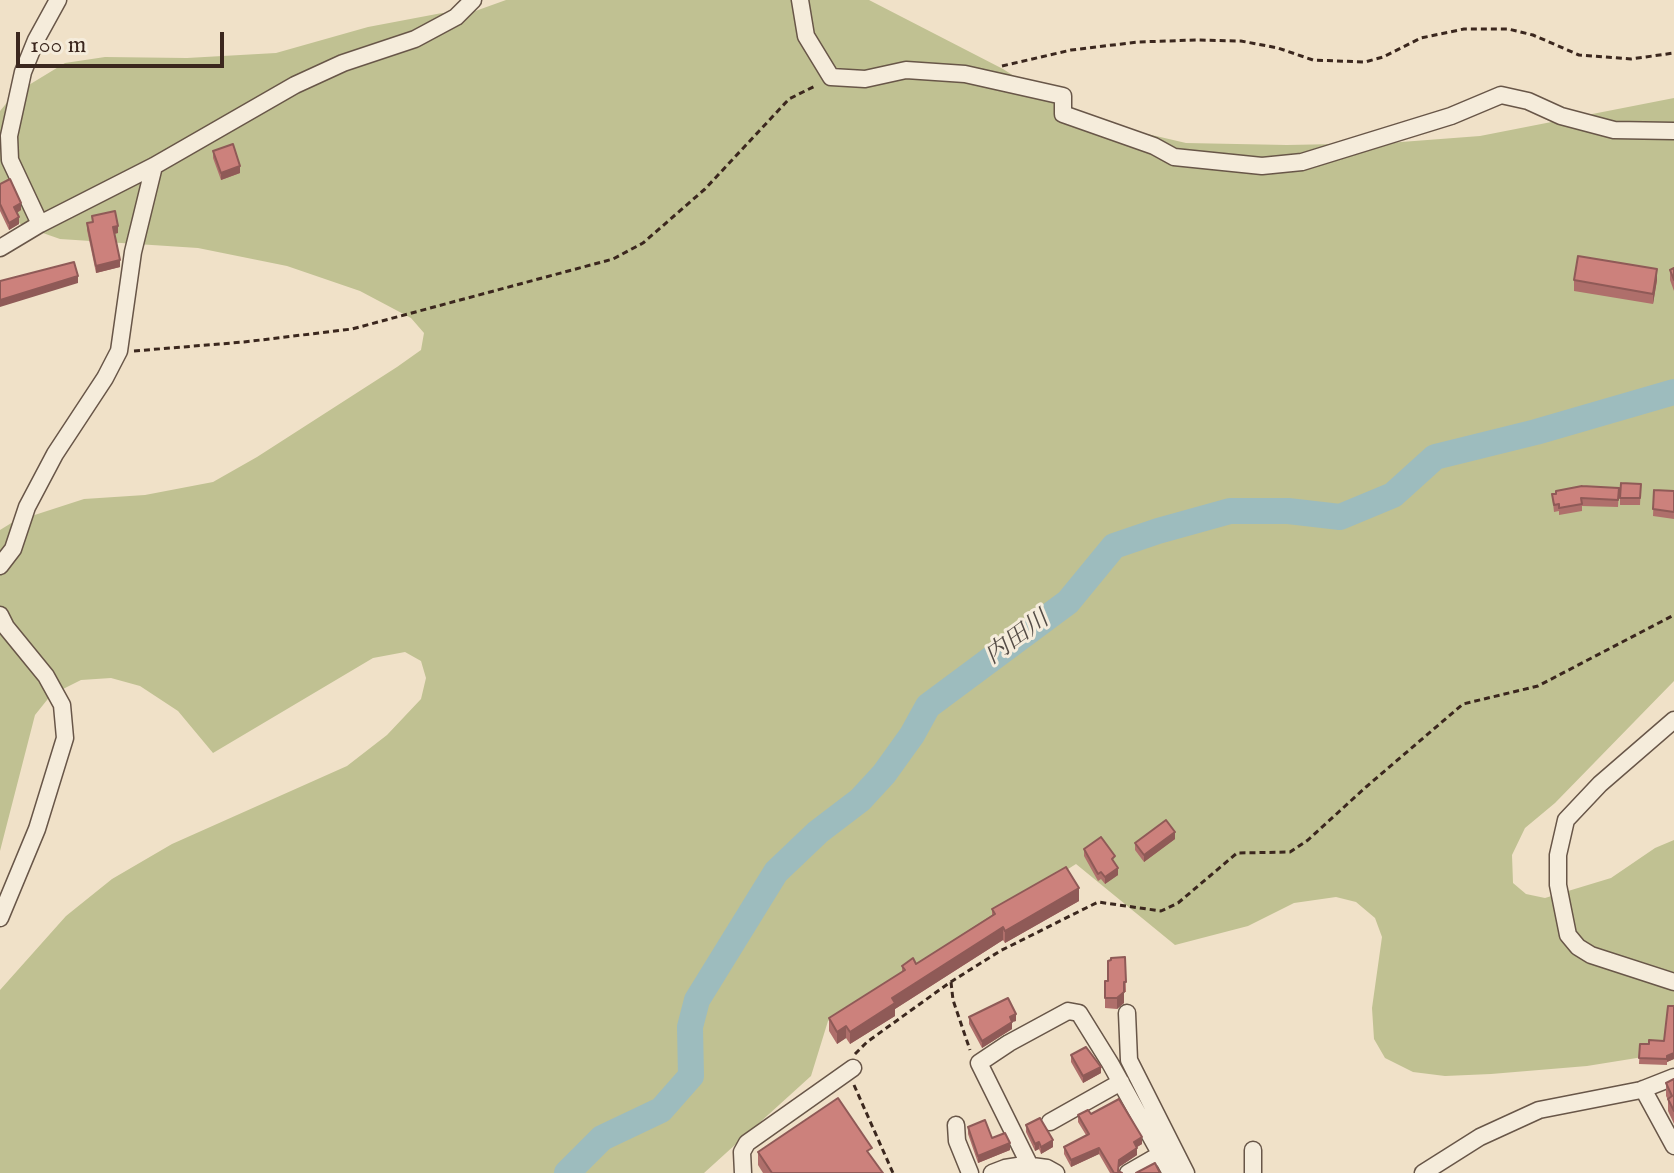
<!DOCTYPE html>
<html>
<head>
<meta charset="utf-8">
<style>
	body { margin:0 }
	#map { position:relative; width:1674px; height:1173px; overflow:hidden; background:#f0e1c8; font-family:"IM FELL English",serif }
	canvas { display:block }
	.scale { position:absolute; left:16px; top:32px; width:208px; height:36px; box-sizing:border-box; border:4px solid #3b271e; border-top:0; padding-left:10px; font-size:24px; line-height:28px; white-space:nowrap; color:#3b271e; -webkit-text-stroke:6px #f5ecdb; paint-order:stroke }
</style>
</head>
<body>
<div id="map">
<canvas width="1674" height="1173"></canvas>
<div class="scale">100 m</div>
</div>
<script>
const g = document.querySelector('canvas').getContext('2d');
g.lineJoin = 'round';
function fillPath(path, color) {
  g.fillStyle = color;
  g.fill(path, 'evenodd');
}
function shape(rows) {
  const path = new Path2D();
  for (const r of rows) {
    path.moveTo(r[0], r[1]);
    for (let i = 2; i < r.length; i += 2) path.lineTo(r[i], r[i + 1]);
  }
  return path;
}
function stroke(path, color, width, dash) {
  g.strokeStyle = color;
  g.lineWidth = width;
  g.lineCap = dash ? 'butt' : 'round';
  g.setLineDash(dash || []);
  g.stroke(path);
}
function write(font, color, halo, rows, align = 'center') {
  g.font = font + ' "IM FELL English","Noto Serif JP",serif';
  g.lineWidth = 6;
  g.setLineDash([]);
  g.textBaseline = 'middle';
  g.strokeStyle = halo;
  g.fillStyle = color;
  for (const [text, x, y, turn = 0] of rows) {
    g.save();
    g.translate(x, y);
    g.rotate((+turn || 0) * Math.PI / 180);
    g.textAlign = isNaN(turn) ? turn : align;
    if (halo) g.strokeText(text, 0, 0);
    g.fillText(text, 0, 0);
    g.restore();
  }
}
const green = shape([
	[506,0,869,0,1003,69,1064,108,1113,126,1186,143,1287,145,1388,143,1480,136,1674,98,1674,681,1555,803,1525,828,1512,855,1513,883,1526,894,1545,898,1611,878,1655,848,1674,840,1674,1052,1587,1066,1491,1074,1445,1076,1413,1072,1385,1058,1374,1039,1372,1008,1382,937,1375,918,1356,902,1336,897,1294,903,1248,926,1175,945,1076,864,828,1021,811,1076,704,1173,0,1173,0,990,66,916,112,879,172,844,347,766,387,735,421,699,426,678,421,661,405,652,373,658,213,753,178,711,140,686,111,678,81,680,51,695,35,715,0,851,0,530,13,522,84,499,145,495,213,482,257,457,397,367,421,350,424,333,411,318,360,291,287,266,198,248,60,239,23,226,0,207,0,111,14,94,65,63,105,57,187,58,276,53,368,27,442,13,467,14]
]);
const river = shape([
	[567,1173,602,1138,661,1110,691,1076,690,1027,697,1000,776,872,818,832,860,800,884,774,912,735,928,706,1068,602,1114,546,1158,531,1230,511,1288,511,1340,517,1393,495,1435,457,1536,432,1674,392]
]);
const path = shape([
	[1002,66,1071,50,1138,42,1196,40,1241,41,1278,48,1313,60,1365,62,1383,57,1421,38,1464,29,1508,29,1533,35,1579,55,1631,59,1674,53],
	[134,351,244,342,352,329,613,259,643,243,705,189,789,99,817,85],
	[951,982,953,1000,970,1050],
	[855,1054,867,1042,949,983,1000,951,1098,902,1161,911,1178,903,1237,853,1290,852,1308,840,1366,787,1463,704,1538,686,1674,615],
	[854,1085,893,1173]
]);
const minor = shape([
	[800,0,806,36,831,77,865,79,906,70,965,74,1063,96,1063,114,1154,146,1174,157,1262,166,1302,162,1451,116,1501,95,1528,101,1561,116,1614,130,1674,131],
	[40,224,10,160,9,136,23,72,36,40,58,0],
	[0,248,40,224,154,166,295,85,343,63,415,39,456,17,473,0],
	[0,566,13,549,27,507,55,454,105,378,119,351,133,252,154,166],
	[0,615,6,627,46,676,62,705,65,738,37,829,0,918],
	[1674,720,1600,784,1566,820,1558,855,1558,885,1568,935,1578,947,1591,955,1674,982],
	[1127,1013,1129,1060,1186,1173],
	[1643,1089,1674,1146],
	[1050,1122,1121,1082],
	[956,1125,957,1141,970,1173],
	[1253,1150,1253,1173],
	[1030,1166,979,1063,1009,1043,1068,1011,1079,1013,1110,1063,1171,1173],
	[743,1173,742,1152,747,1143,853,1068],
	[992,1173,1005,1168,1024,1165,1047,1168,1056,1173],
	[1128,1173,1161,1154],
	[1423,1173,1480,1137,1539,1110,1641,1090,1674,1077]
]);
const wall = shape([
	[213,151,240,173,221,180,213,158],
	[0,184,21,210,17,213,19,224,9,230,0,211],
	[92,216,118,233,114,234,120,267,96,273,87,230,87,223,92,222],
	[1674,268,1674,291,1670,280,1670,270],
	[1574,280,1657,280,1653,304,1574,291],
	[1641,484,1640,505,1620,505,1620,498],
	[1619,488,1618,507,1582,506,1582,511,1559,515,1559,511,1554,512,1552,494],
	[1654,490,1674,491,1674,519,1653,516],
	[1175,839,1144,862,1135,850,1135,843],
	[1084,849,1115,863,1118,875,1105,884,1101,879,1098,881,1084,856],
	[1079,901,1005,943,1003,940,895,1009,895,1016,850,1044,846,1038,837,1044,829,1031,829,1018,902,972,902,966,916,964,992,915,992,909],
	[1125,957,1126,992,1124,992,1124,1003,1117,1009,1105,1008,1105,981,1108,981],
	[1674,1006,1674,1059,1667,1062,1667,1065,1639,1064,1640,1044,1649,1044,1664,1041],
	[969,1017,1016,1021,1012,1022,1012,1029,982,1048,969,1024],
	[1071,1055,1101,1073,1083,1083,1071,1062],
	[1674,1079,1674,1124,1668,1111,1668,1100,1666,1096,1666,1083],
	[1091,1114,1142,1144,1137,1147,1137,1155,1119,1167,1119,1171,1122,1173,1110,1173,1099,1154,1071,1167,1064,1154,1064,1147,1086,1135,1078,1122,1078,1115],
	[1026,1125,1053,1147,1041,1154,1039,1149,1035,1151,1026,1132],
	[968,1127,992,1138,1010,1150,978,1163,968,1134],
	[758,1152,872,1158,883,1173,763,1173,758,1165]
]);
const shadedWall = shape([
	[240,166,240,173,221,180,221,173],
	[21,203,21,210,14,214,14,207],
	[19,217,19,224,9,230,9,223],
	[118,226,118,233,113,234,113,227],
	[120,260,120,267,96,273,96,266],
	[1657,269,1657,280,1653,304,1653,294],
	[78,276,78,283,0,307,0,300],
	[1175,832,1175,839,1144,862,1144,855],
	[1118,868,1118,875,1105,884,1105,877],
	[1079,888,1079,901,1005,943,1005,931],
	[1003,927,1003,940,895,1009,895,1016,850,1044,850,1032,892,998],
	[1124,992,1124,1003,1117,1009,1117,998],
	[1016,1014,1016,1021,1012,1022,1012,1029,982,1048,982,1041,1010,1017],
	[846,1026,846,1038,837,1044,837,1032],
	[1674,1053,1674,1059,1667,1062,1667,1056],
	[1101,1067,1101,1073,1083,1083,1083,1076],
	[1142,1137,1142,1144,1134,1149,1134,1142],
	[1053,1140,1053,1147,1041,1154,1041,1147],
	[1039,1142,1039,1149,1035,1151,1035,1144],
	[1010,1143,1010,1150,978,1163,978,1156],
	[1099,1148,1099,1154,1071,1167,1071,1160],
	[1137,1148,1137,1155,1119,1167,1119,1160]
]);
const building = shape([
	[233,144,240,166,221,173,213,151,233,144],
	[10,179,21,203,14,207,19,217,9,223,0,204,0,184,10,179],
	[115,211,118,226,113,227,120,260,96,266,87,223,93,222,92,216,115,211],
	[1578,256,1657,269,1653,294,1574,280,1578,256],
	[74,262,78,276,0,300,0,281,74,262],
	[1674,268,1674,280,1670,270,1674,268],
	[1621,483,1641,484,1640,498,1620,498,1621,483],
	[1582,486,1619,488,1618,500,1581,498,1582,504,1559,508,1559,504,1554,505,1552,494,1556,494,1556,491,1582,486],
	[1654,490,1674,491,1674,512,1653,509,1654,490],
	[1166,820,1175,832,1144,855,1135,843,1166,820],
	[1101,837,1115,856,1112,859,1118,868,1105,877,1101,872,1098,874,1084,849,1101,837],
	[1066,867,1079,888,1005,931,1003,927,892,998,895,1003,850,1032,846,1026,837,1032,829,1018,905,970,902,966,913,958,916,964,995,914,992,909,1066,867],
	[1125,957,1126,982,1124,982,1124,992,1117,998,1105,998,1105,981,1108,981,1108,961,1111,960,1111,958,1125,957],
	[1008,998,1016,1014,1010,1017,1012,1022,982,1041,969,1017,1008,998],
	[1668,1006,1674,1006,1674,1053,1667,1056,1667,1059,1639,1058,1640,1044,1649,1044,1649,1040,1664,1041,1668,1006],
	[1086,1047,1101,1067,1083,1076,1071,1055,1086,1047],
	[1674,1079,1674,1111,1668,1099,1672,1096,1666,1083,1674,1079],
	[838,1098,872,1148,867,1151,883,1173,772,1173,758,1152,838,1098],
	[1119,1099,1142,1137,1134,1142,1137,1148,1119,1160,1118,1171,1122,1173,1114,1173,1099,1148,1071,1160,1064,1147,1089,1134,1078,1115,1088,1110,1091,1114,1119,1099],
	[1040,1118,1053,1140,1041,1147,1039,1142,1035,1144,1026,1125,1040,1118],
	[985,1120,992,1138,1005,1133,1010,1143,978,1156,968,1127,985,1120],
	[1155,1163,1160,1173,1136,1173,1155,1163]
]);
const waterNames = [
	["内田川",1018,639,-36]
];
fillPath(green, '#c0c192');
stroke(river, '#9dbcbe', 26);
stroke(minor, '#685648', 19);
stroke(path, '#3b271e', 3, [6, 4]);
stroke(minor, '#f5ecdb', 16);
fillPath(wall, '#af6f6b');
fillPath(shadedWall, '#8f5a57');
fillPath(building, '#cc817c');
stroke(building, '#8f5a57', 2);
write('italic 24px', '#544c46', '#f5ecdb', waterNames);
</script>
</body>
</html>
